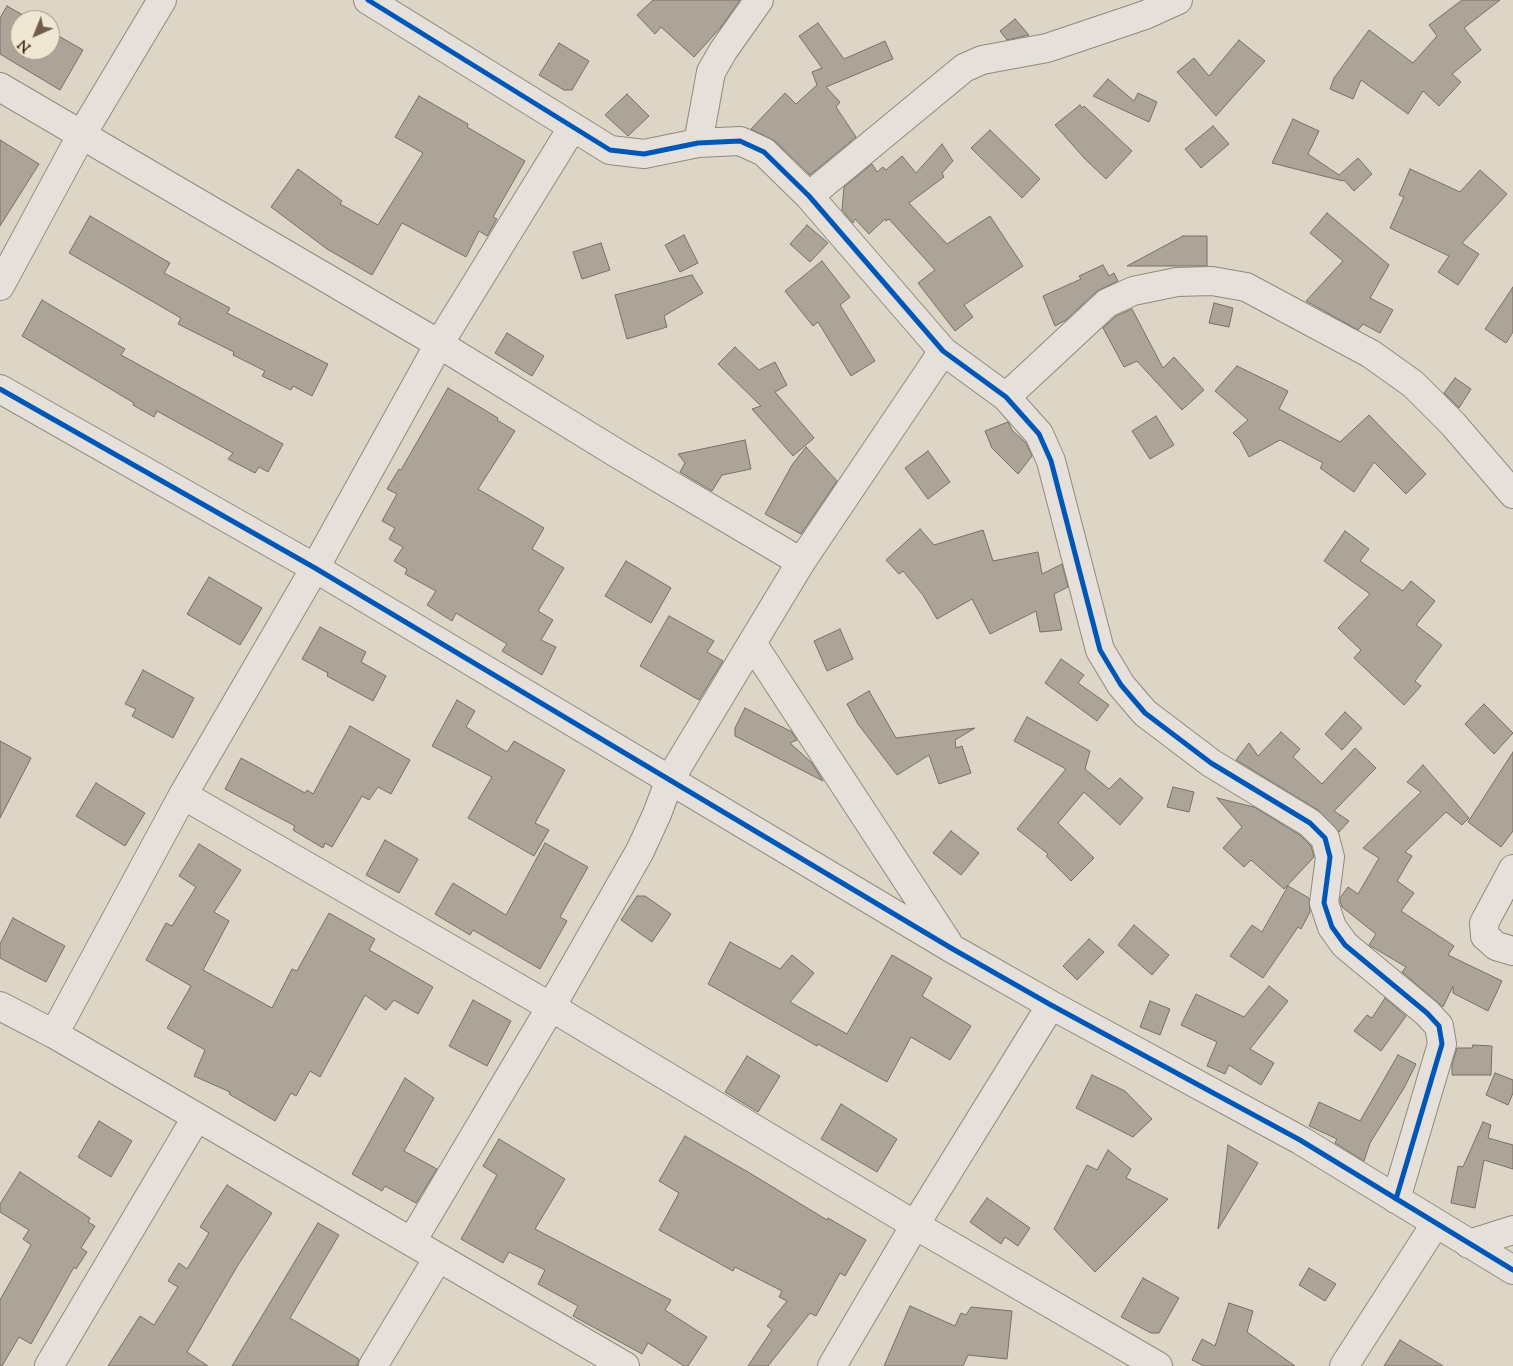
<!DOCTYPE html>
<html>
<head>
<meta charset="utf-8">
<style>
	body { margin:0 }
	#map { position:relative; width:1513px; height:1366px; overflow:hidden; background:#ddd5c6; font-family:"Sorts Mill Goudy",serif }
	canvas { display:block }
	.north { position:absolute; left:10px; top:10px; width:50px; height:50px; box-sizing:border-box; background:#efe6d4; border:1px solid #a59680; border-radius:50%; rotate:224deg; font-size:14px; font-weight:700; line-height:20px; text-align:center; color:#361d03 }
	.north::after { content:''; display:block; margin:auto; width:18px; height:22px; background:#705d47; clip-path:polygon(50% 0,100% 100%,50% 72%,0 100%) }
</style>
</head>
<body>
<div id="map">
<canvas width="1513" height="1366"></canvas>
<div class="north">N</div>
</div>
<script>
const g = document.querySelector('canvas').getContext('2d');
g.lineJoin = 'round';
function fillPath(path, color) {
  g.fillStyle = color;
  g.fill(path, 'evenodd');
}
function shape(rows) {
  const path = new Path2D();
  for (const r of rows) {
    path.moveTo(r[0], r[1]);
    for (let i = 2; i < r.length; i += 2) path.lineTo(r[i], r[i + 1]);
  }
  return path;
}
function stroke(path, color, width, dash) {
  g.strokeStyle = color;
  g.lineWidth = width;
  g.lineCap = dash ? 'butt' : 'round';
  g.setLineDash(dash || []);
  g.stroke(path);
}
const building = shape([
	[653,0,740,0,721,27,694,57,661,27,655,34,637,15,653,0],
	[1462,0,1500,0,1464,28,1481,50,1452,74,1461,82,1439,106,1423,91,1408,114,1361,80,1353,99,1330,89,1334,78,1369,30,1413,63,1437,36,1429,25,1462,0],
	[7,6,32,20,20,20,20,50,50,50,50,31,83,50,60,90,0,54,0,18,7,6],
	[1015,19,1029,35,1007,40,1000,31,1015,19],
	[818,23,844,59,885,41,893,59,826,87,840,102,836,107,856,137,810,175,775,141,751,129,785,93,796,104,817,85,812,72,822,68,799,36,818,23],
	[1239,40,1265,61,1216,116,1177,72,1194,58,1209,76,1239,40],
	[559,43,589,61,572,90,564,90,539,75,559,43],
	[1108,79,1134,101,1138,93,1157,102,1149,122,1093,96,1108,79],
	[627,94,649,116,628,136,605,115,627,94],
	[419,96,468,124,467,127,525,161,493,217,497,219,487,236,479,231,466,257,402,223,372,275,327,249,271,207,298,169,342,201,340,204,378,225,423,153,395,137,419,96],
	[1080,105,1082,108,1084,106,1132,151,1106,179,1085,159,1055,125,1080,105],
	[1293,119,1319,131,1308,154,1339,175,1358,158,1372,174,1354,191,1344,180,1343,181,1272,163,1293,119],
	[1213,126,1229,144,1201,168,1185,149,1213,126],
	[990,130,1040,179,1022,198,971,148,990,130],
	[0,140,39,164,0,226,0,140],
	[942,144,953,161,942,173,944,177,909,203,947,244,990,216,1023,266,964,305,973,317,955,331,918,283,935,270,889,219,886,221,885,219,869,234,855,219,853,223,842,210,844,187,872,164,877,172,883,167,886,170,902,156,916,173,942,144],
	[1410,169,1460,192,1480,170,1507,194,1462,243,1479,254,1458,285,1438,272,1449,256,1390,228,1404,197,1399,195,1410,169],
	[1327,213,1389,265,1370,298,1393,310,1380,333,1363,324,1358,330,1306,301,1343,261,1310,233,1327,213],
	[90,216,170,263,164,273,230,308,227,313,328,364,312,396,293,386,291,390,262,376,265,371,233,355,234,352,178,324,181,318,69,253,90,216],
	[807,225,828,243,810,262,790,244,807,225],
	[684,235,698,263,680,272,665,245,684,235],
	[1183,236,1207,236,1207,266,1127,266,1183,236],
	[601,243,610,270,582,279,573,252,601,243],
	[822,261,850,297,840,305,875,361,851,376,818,322,813,326,785,291,822,261],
	[1103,265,1109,276,1114,273,1118,281,1097,291,1066,320,1055,326,1043,296,1081,279,1079,276,1103,265],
	[692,275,703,293,664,316,667,327,627,339,615,295,692,275],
	[1513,287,1513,332,1506,343,1485,329,1513,287],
	[42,300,125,349,121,355,283,444,268,472,259,467,255,473,228,459,233,453,157,411,154,417,133,405,134,403,22,336,42,300],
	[1214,303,1233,308,1229,327,1209,323,1214,303],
	[1132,309,1163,368,1174,357,1204,390,1182,410,1137,361,1124,367,1103,328,1116,316,1132,309],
	[507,333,544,356,532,376,495,353,507,333],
	[735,347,759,370,775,362,787,385,775,392,814,438,793,456,752,409,761,406,718,364,735,347],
	[1237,366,1288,391,1279,409,1340,442,1369,415,1426,474,1406,494,1374,462,1354,492,1320,468,1323,463,1280,440,1249,457,1240,440,1233,433,1248,420,1215,391,1237,366],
	[1455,378,1471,389,1459,408,1444,393,1455,378],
	[448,388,498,418,497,420,515,431,478,489,544,528,532,549,564,568,538,611,553,620,541,640,556,647,542,675,502,651,507,644,456,613,452,621,427,605,436,591,405,574,407,569,394,561,403,547,389,539,395,528,382,521,397,494,387,489,399,469,401,470,448,388],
	[1156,416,1174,445,1150,459,1132,431,1156,416],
	[1008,422,1012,430,1026,443,1032,456,1018,474,992,448,985,431,1008,422],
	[745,440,751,469,722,475,712,491,680,472,685,463,678,454,745,440],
	[806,447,837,481,801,534,765,514,792,465,806,447],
	[928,451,950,482,928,499,905,468,928,451],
	[920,529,934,545,983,530,993,561,1038,552,1042,574,1062,564,1068,587,1054,594,1062,630,1040,632,1036,611,990,634,972,599,937,619,923,595,903,571,899,574,886,560,920,529],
	[1345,531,1369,549,1360,561,1403,591,1411,581,1435,601,1416,625,1442,645,1415,681,1421,686,1404,705,1354,658,1361,650,1338,628,1370,594,1324,561,1345,531],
	[626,561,671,588,651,623,605,596,626,561],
	[209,577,262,608,240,645,187,614,209,577],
	[669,616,714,641,707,652,723,661,699,700,640,666,669,616],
	[320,627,366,652,361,662,386,676,373,701,327,676,328,673,302,659,320,627],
	[840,629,853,659,827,671,814,641,840,629],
	[1061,659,1084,675,1078,683,1109,705,1097,721,1045,683,1061,659],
	[143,670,194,698,173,738,132,716,136,709,125,704,143,670],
	[869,691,896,738,975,728,955,740,956,748,962,746,971,773,939,784,929,755,897,775,858,724,847,704,869,691],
	[457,700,475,711,466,727,507,752,514,741,565,770,535,823,549,830,534,856,468,818,492,777,432,746,457,700],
	[1484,704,1513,733,1494,754,1465,724,1484,704],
	[745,708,792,732,797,740,790,743,812,763,823,781,735,736,735,728,745,708],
	[1345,712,1362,728,1342,750,1325,734,1345,712],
	[1027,717,1090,751,1085,769,1109,789,1120,778,1143,798,1120,825,1084,792,1058,823,1094,858,1071,881,1046,856,1048,854,1017,829,1066,769,1014,741,1027,717],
	[350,726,410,760,391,794,378,787,369,800,362,796,332,847,325,843,323,848,293,830,295,826,225,789,241,758,305,793,307,790,313,794,350,726],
	[1281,732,1300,749,1293,757,1322,784,1355,748,1376,768,1334,811,1349,821,1339,832,1318,810,1236,760,1249,743,1258,756,1281,732],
	[0,741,31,758,0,818,0,741],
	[1513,752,1513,831,1501,847,1468,822,1513,752],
	[1423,765,1469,818,1462,825,1446,812,1405,852,1412,856,1397,881,1414,893,1401,911,1454,946,1448,955,1502,981,1488,1011,1453,993,1453,986,1443,1007,1402,972,1406,967,1369,945,1376,934,1342,907,1340,901,1340,898,1348,887,1358,894,1379,858,1363,848,1421,792,1407,782,1423,765],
	[96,783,145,813,125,846,76,816,96,783],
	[1173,787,1194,792,1189,812,1167,807,1173,787],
	[1217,798,1254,807,1300,835,1311,846,1314,857,1284,889,1251,860,1244,867,1223,848,1242,827,1217,798],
	[951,831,979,853,961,875,933,853,951,831],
	[385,840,418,859,399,893,366,875,385,840],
	[545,843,588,867,560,917,567,921,540,969,473,930,470,935,435,914,453,883,506,915,545,843],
	[199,844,241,870,214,912,229,921,203,970,272,1008,292,969,297,971,329,913,375,939,369,950,433,987,418,1014,394,1000,386,1010,365,995,320,1077,310,1071,296,1096,291,1093,275,1121,229,1094,230,1092,194,1076,205,1050,167,1028,191,986,146,960,166,923,172,926,196,887,179,876,199,844],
	[1288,886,1309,898,1310,912,1301,929,1298,927,1263,978,1230,956,1252,925,1262,932,1288,886],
	[637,896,645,896,671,914,652,942,621,920,637,896],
	[13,918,65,946,46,982,0,958,0,944,13,918],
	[1134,925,1169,955,1152,975,1118,945,1134,925],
	[1089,939,1104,952,1077,980,1063,966,1089,939],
	[730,942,780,969,792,955,814,973,790,1002,847,1034,892,955,932,978,922,996,971,1026,950,1060,911,1037,887,1082,818,1044,817,1046,708,984,730,942],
	[1269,986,1288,1001,1250,1049,1274,1063,1261,1085,1229,1065,1225,1074,1207,1066,1217,1042,1181,1025,1196,994,1244,1017,1269,986],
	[1385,998,1406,1016,1381,1051,1354,1031,1367,1015,1372,1018,1385,998],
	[473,1000,511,1021,487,1066,449,1046,473,1000],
	[1150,1001,1170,1009,1160,1035,1140,1027,1150,1001],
	[1473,1045,1492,1046,1491,1075,1452,1075,1452,1065,1457,1048,1472,1048,1473,1045],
	[1398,1055,1416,1064,1404,1088,1370,1143,1364,1161,1335,1143,1337,1139,1309,1126,1319,1102,1360,1121,1398,1055],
	[747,1056,780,1076,758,1112,725,1092,747,1056],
	[1495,1073,1513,1080,1513,1093,1508,1105,1486,1095,1495,1073],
	[1092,1075,1125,1091,1152,1119,1133,1137,1076,1108,1092,1075],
	[405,1078,434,1098,404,1151,437,1169,416,1203,385,1186,382,1191,352,1174,405,1078],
	[841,1104,897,1139,877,1172,821,1139,841,1104],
	[99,1121,132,1141,111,1177,78,1157,99,1121],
	[1483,1122,1491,1125,1488,1138,1513,1145,1513,1169,1484,1160,1475,1208,1451,1203,1458,1166,1463,1167,1483,1122],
	[685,1136,748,1172,827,1220,828,1218,866,1240,845,1276,840,1273,816,1316,810,1313,768,1366,748,1366,772,1330,767,1326,787,1301,779,1297,782,1291,735,1267,733,1271,659,1230,679,1193,659,1181,685,1136],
	[499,1139,565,1179,535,1229,671,1300,665,1310,707,1337,688,1366,684,1366,648,1343,642,1354,573,1316,578,1306,538,1284,545,1270,509,1252,503,1263,461,1239,497,1175,483,1166,499,1139],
	[1228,1145,1258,1163,1218,1229,1228,1145],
	[1108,1150,1131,1169,1126,1178,1168,1199,1095,1272,1054,1229,1087,1165,1097,1170,1108,1150],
	[20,1172,90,1218,88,1222,95,1226,81,1248,87,1252,76,1269,74,1267,31,1344,19,1337,2,1366,0,1366,0,1300,31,1245,23,1239,29,1230,0,1212,0,1204,20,1172],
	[227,1185,272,1213,238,1265,187,1352,208,1366,108,1366,140,1316,154,1325,178,1287,168,1281,179,1263,187,1269,209,1233,200,1227,227,1185],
	[987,1198,1030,1228,1018,1246,1005,1237,1001,1244,970,1222,987,1198],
	[318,1223,339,1235,290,1318,359,1359,357,1366,232,1366,318,1223],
	[1309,1268,1336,1284,1325,1301,1299,1285,1309,1268],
	[1143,1278,1179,1298,1159,1333,1151,1333,1121,1317,1143,1278],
	[1229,1303,1253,1311,1247,1332,1295,1366,1204,1366,1192,1360,1202,1339,1215,1346,1229,1303],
	[910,1306,955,1326,961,1313,966,1315,971,1307,1012,1311,1007,1359,968,1355,963,1366,884,1366,910,1306],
	[1400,1340,1443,1366,1384,1366,1400,1340]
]);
const minor = shape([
	[368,0,610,150,644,154,698,143,740,141,764,152,809,196,943,351,1006,397,1039,434,1051,461,1100,650,1121,685,1145,713,1211,763,1310,823,1325,838,1330,857,1324,903,1332,927,1345,945,1427,1013,1439,1026,1442,1044,1396,1199],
	[0,87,439,344,618,454,801,562],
	[698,143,711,72,723,51,759,0],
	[809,196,964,68,982,60,1047,48,1145,15,1178,0],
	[0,286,82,134,162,0],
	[0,389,315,568,951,948,1051,1005,1300,1140,1513,1270],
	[1006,397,1107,303,1133,291,1177,282,1212,281,1246,287,1371,354,1413,384,1453,424,1513,494],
	[752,643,948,943],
	[183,795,551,1007,915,1225,1158,1366],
	[1513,869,1484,923,1485,936,1496,946,1513,951],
	[0,1006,54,1034,625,1366],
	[54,1034,183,795,315,568,439,344,572,128],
	[412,1241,551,1007,640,851,657,814,670,779,801,562,943,351],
	[1469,1244,1513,1230],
	[49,1366,196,1118],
	[373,1366,438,1258],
	[832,1366,915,1225,1051,1005],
	[1344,1366,1436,1223]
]);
const cycleway = shape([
	[368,0,610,150,644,154,698,143,740,141,764,152,809,196,943,351,1006,397,1039,434,1051,461,1100,650,1121,685,1145,713,1211,763,1310,823,1325,838,1330,857,1324,903,1332,927,1345,945,1427,1013,1439,1026,1442,1044,1396,1199],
	[0,389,315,568,951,948,1051,1005,1300,1140,1513,1270]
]);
fillPath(building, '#aca498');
stroke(building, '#787064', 1);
stroke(minor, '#91897d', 30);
stroke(minor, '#e5e1da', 28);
stroke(cycleway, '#0057b8', 5);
</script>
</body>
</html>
